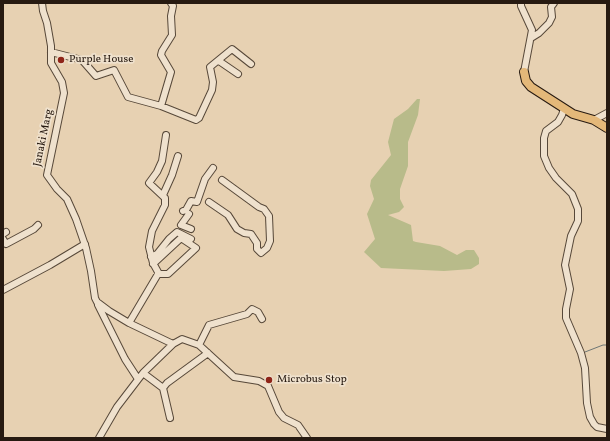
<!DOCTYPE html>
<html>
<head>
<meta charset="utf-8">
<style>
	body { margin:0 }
	#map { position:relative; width:610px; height:441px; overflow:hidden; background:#e7d1b2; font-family:Vollkorn,serif }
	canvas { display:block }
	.frame { position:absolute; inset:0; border:4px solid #271a11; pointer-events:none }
</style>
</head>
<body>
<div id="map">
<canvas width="610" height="441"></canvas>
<div class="frame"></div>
</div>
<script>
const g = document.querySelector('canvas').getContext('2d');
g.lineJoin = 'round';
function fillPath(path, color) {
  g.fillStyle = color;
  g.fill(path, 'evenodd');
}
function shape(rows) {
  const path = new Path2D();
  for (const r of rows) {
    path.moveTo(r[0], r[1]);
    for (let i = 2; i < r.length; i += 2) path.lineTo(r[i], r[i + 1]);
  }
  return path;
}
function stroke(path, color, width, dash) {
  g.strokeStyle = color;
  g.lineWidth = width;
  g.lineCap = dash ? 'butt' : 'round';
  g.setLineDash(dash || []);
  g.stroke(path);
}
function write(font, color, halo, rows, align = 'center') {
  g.font = font + ' Vollkorn,serif';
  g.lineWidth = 3.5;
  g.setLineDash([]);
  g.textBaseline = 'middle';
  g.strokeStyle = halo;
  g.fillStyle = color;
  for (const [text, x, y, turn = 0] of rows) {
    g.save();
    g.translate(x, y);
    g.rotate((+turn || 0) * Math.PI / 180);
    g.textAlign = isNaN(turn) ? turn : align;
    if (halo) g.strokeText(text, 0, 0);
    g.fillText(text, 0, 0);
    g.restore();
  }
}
const green = shape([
	[417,99,420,99,418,115,408,142,408,166,400,189,400,199,404,207,399,212,388,215,411,225,413,241,416,242,440,246,457,255,466,250,474,250,479,258,479,264,471,269,444,271,381,268,364,252,375,239,367,214,374,199,370,186,371,180,391,155,388,142,394,119,408,109]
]);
const stream = shape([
	[585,352,603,345,607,345]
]);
const minor = shape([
	[42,3,43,11,47,23,51,46,51,63,62,82,64,93,47,175,57,189,67,199,76,219,86,248,91,271,95,298,97,302,109,311,129,323,173,344],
	[521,3,521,6,532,30,524,72],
	[531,38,539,33,549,23,552,17,551,7,554,3],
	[51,52,82,60,96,76,114,70,128,97,161,106,196,120,199,118,212,90,213,82,210,67,232,49,251,64],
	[219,61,238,74],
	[161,106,171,72,161,55,162,51,172,35,171,16,173,6,171,3],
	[564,109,562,115,558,122,546,131,544,138,544,156,549,168,556,178,572,194,578,209,578,221,571,236,565,265,570,289,566,309,566,318,581,353,585,368,587,403,590,417,594,424,597,427,607,429],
	[594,120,607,113],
	[163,195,172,175,178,156],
	[209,202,228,215,237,229,244,233,251,234,257,243,257,249,261,253,267,248,270,241,269,216,264,209,259,207,222,180],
	[183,211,186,210,191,201,197,202,205,179,213,168],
	[189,214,181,225,191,229],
	[3,234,6,232],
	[3,239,6,244,34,229,38,225],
	[151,257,157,254,169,239,177,232,191,239],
	[153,264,181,238,196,248,168,274,158,274],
	[3,290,50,265,85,244],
	[98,305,125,359,138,379],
	[129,323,158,274,158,272,153,263,149,247,152,231,165,205,165,198,149,183,157,172,162,161,166,135],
	[199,345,209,325,247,314,252,309,258,312,262,319],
	[143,373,163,388,170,418],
	[163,388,167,383,208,353],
	[99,438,117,407,143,373,173,344,182,339,199,345,234,377,259,381,268,386,279,412,284,418,298,425,307,438]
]);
const major = shape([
	[524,72,526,81,531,87,573,114,594,120,607,128]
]);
const markers = [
	[61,60,4,"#8f2418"],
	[269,380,4,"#8f2418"]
];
const poiNames = [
	["Purple House",69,60],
	["Microbus Stop",277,380]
];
const streetNames = [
	["Janaki Marg",44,138,-78]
];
fillPath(green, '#b8bb8a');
stroke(stream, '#6d7675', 1);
stroke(minor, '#574839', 8);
stroke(major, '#271a11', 10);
stroke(minor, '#efe1cd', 6);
stroke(major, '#e4b879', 8);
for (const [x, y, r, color] of markers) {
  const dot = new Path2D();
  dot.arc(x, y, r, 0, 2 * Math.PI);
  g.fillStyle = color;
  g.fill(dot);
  stroke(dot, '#efe1cd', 1.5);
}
write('11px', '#271a11', '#efe1cd', poiNames, 'left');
write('11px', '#271a11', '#efe1cd', streetNames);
</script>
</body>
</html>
